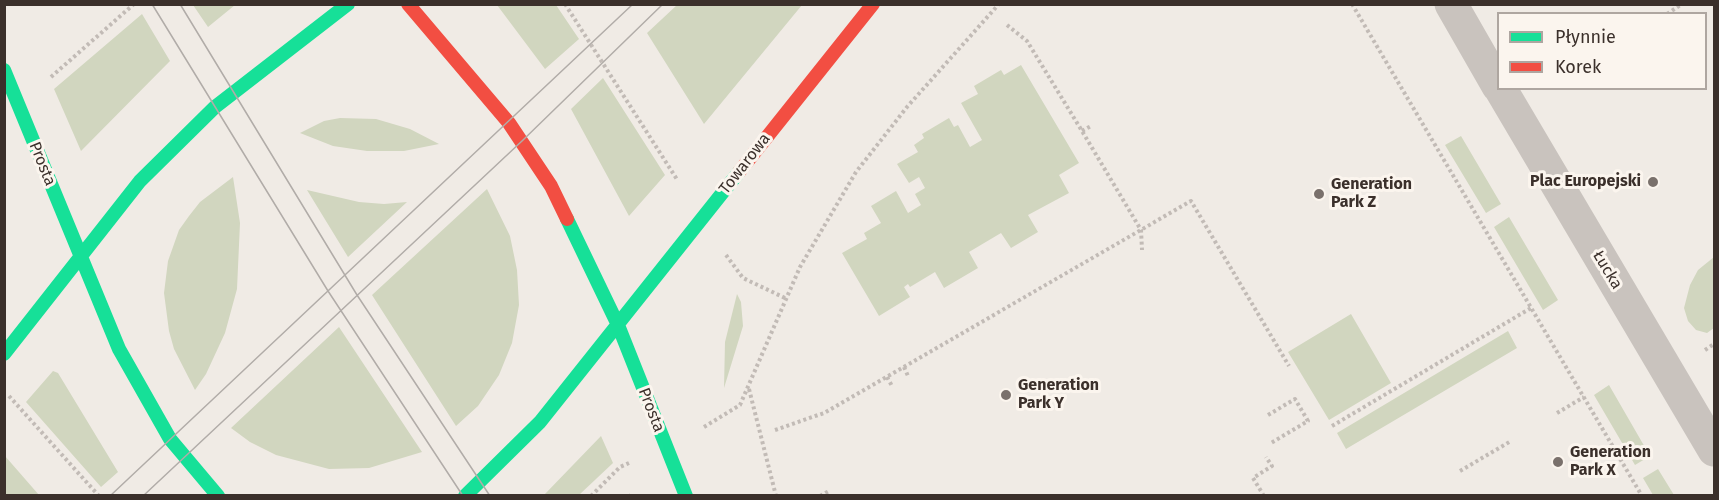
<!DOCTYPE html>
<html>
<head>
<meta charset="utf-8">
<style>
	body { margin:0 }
	#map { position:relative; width:1719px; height:500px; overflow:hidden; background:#f0ebe5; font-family:"Fira Sans",sans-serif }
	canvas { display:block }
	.frame { position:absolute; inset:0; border:6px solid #3b302b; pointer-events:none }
	.legend { position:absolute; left:1497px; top:12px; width:210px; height:78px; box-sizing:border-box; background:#fbf5ee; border:2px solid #aea6a0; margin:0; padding:8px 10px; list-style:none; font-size:18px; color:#3b302b }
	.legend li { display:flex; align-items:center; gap:12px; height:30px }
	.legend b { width:30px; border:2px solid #aea6a0 }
</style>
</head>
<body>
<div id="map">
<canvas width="1719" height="500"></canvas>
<div class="frame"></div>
<ul class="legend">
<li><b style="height:8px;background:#16e098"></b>Płynnie</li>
<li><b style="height:8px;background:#f24e42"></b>Korek</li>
</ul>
</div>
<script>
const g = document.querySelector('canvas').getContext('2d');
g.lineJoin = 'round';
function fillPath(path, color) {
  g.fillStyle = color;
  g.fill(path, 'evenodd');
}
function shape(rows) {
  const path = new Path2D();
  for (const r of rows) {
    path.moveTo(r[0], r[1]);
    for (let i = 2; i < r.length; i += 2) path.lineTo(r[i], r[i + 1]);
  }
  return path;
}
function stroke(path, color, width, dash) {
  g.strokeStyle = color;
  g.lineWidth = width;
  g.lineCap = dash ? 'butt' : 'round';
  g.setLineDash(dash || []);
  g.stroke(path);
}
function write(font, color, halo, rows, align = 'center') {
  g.font = font + ' "Fira Sans",sans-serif';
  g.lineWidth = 6;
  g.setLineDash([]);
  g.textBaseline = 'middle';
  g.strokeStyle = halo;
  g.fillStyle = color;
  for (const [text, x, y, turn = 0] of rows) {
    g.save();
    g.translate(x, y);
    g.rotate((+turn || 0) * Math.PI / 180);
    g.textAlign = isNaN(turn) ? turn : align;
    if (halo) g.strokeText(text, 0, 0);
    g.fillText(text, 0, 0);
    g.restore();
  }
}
const green = shape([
	[193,5,235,5,208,27],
	[497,5,556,5,579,39,545,69],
	[677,5,677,4,802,5,704,124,647,33],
	[142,14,170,61,81,151,54,89],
	[1021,65,1079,163,1059,175,1069,193,1028,215,1038,232,1011,248,1001,233,969,252,978,268,944,288,935,272,910,287,908,284,904,287,910,297,879,316,842,253,867,239,864,233,881,223,871,206,896,191,908,213,921,205,915,194,925,188,919,177,909,183,897,164,918,152,914,145,924,138,922,134,949,118,954,127,958,125,970,147,982,140,961,103,978,94,974,86,1001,70,1004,75],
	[603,78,665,175,629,216,571,109],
	[340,118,376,119,410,129,439,144,404,151,367,151,333,146,300,133,324,121],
	[1461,136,1501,204,1486,213,1445,145],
	[233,177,240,223,237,289,225,333,206,374,195,390,174,349,169,331,164,293,168,261,179,230,189,216,200,202],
	[487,189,510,236,517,270,519,305,512,343,499,375,478,406,456,426,372,295],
	[307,190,359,202,384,204,407,202,348,257],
	[1509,217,1558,300,1543,310,1494,227],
	[1714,257,1714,328,1707,333,1696,330,1688,321,1684,308,1690,285,1698,270],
	[737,294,741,302,743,326,724,388,725,342],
	[1351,314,1391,383,1329,420,1288,352],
	[339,327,422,452,369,468,329,469,276,455,250,442,231,428],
	[1508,331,1517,348,1346,449,1337,433],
	[53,371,58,373,118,472,101,487,26,402],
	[1609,385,1650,456,1635,465,1594,395],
	[601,436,613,463,579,495,544,495],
	[5,456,39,495,5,495],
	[1658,469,1674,495,1653,495,1643,478]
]);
const path = shape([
	[565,4,678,181],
	[1065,4,1065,5],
	[1352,4,1642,496],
	[1667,14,1682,4],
	[1007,25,1027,41,1082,131,1141,230,1142,250],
	[51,77,134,4],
	[1082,131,1091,126],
	[726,255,743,278,785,298],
	[1705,350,1714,344],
	[904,367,908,376],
	[887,377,892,386],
	[749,389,776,496],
	[9,396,99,496],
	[1557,413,1584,397],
	[1268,415,1295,399,1308,421,1271,443],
	[1332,426,1531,308],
	[704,427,740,405,800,267,856,172,907,107,999,4],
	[775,430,824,413,1191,201,1289,366],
	[1460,471,1511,441],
	[591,496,620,467,629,463],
	[630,496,631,495],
	[820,496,829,491],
	[1264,496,1253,478,1272,466,1266,457]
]);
const street = shape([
	[1451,4,1498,86],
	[1500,88,1714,450]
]);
const fast = shape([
	[4,70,119,349,170,439,218,496],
	[567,219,618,325,686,496],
	[4,354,140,181,215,107,348,4],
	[465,496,540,422,739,172]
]);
const jam = shape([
	[408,4,509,123,551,186,567,219],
	[739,172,873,4]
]);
const tram = shape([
	[152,4,328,291,463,496],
	[180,4,357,295,490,496],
	[110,496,633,4],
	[143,496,522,141,663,4]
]);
const markers = [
	[1653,182,6,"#7a716c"],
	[1319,194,6,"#7a716c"],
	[1006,395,6,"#7a716c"],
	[1558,462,6,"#7a716c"]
];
const streetNames = [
	["Prosta",42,164,68],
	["Towarowa",745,164,-52],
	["Łucka",1607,270,59],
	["Prosta",651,410,69]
];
const poiNames = [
	["Plac Europejski",1641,182,"right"],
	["Generation",1331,185],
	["Park Z",1331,203],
	["Generation",1018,386],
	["Park Y",1018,404],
	["Generation",1570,453],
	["Park X",1570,471]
];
fillPath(green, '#d1d6bf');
stroke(path, '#c2bbb6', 4, [3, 3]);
stroke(street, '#c9c3be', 33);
stroke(fast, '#16e098', 14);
stroke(jam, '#f24e42', 14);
stroke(tram, '#b1aca8', 1.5);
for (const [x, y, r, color] of markers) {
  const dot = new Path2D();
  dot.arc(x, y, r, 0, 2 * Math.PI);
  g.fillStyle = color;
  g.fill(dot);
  stroke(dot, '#fbf5ee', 2);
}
write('16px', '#3b302b', '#fbf5ee', streetNames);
write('bold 16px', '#3b302b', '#fbf5ee', poiNames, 'left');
</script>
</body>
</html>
